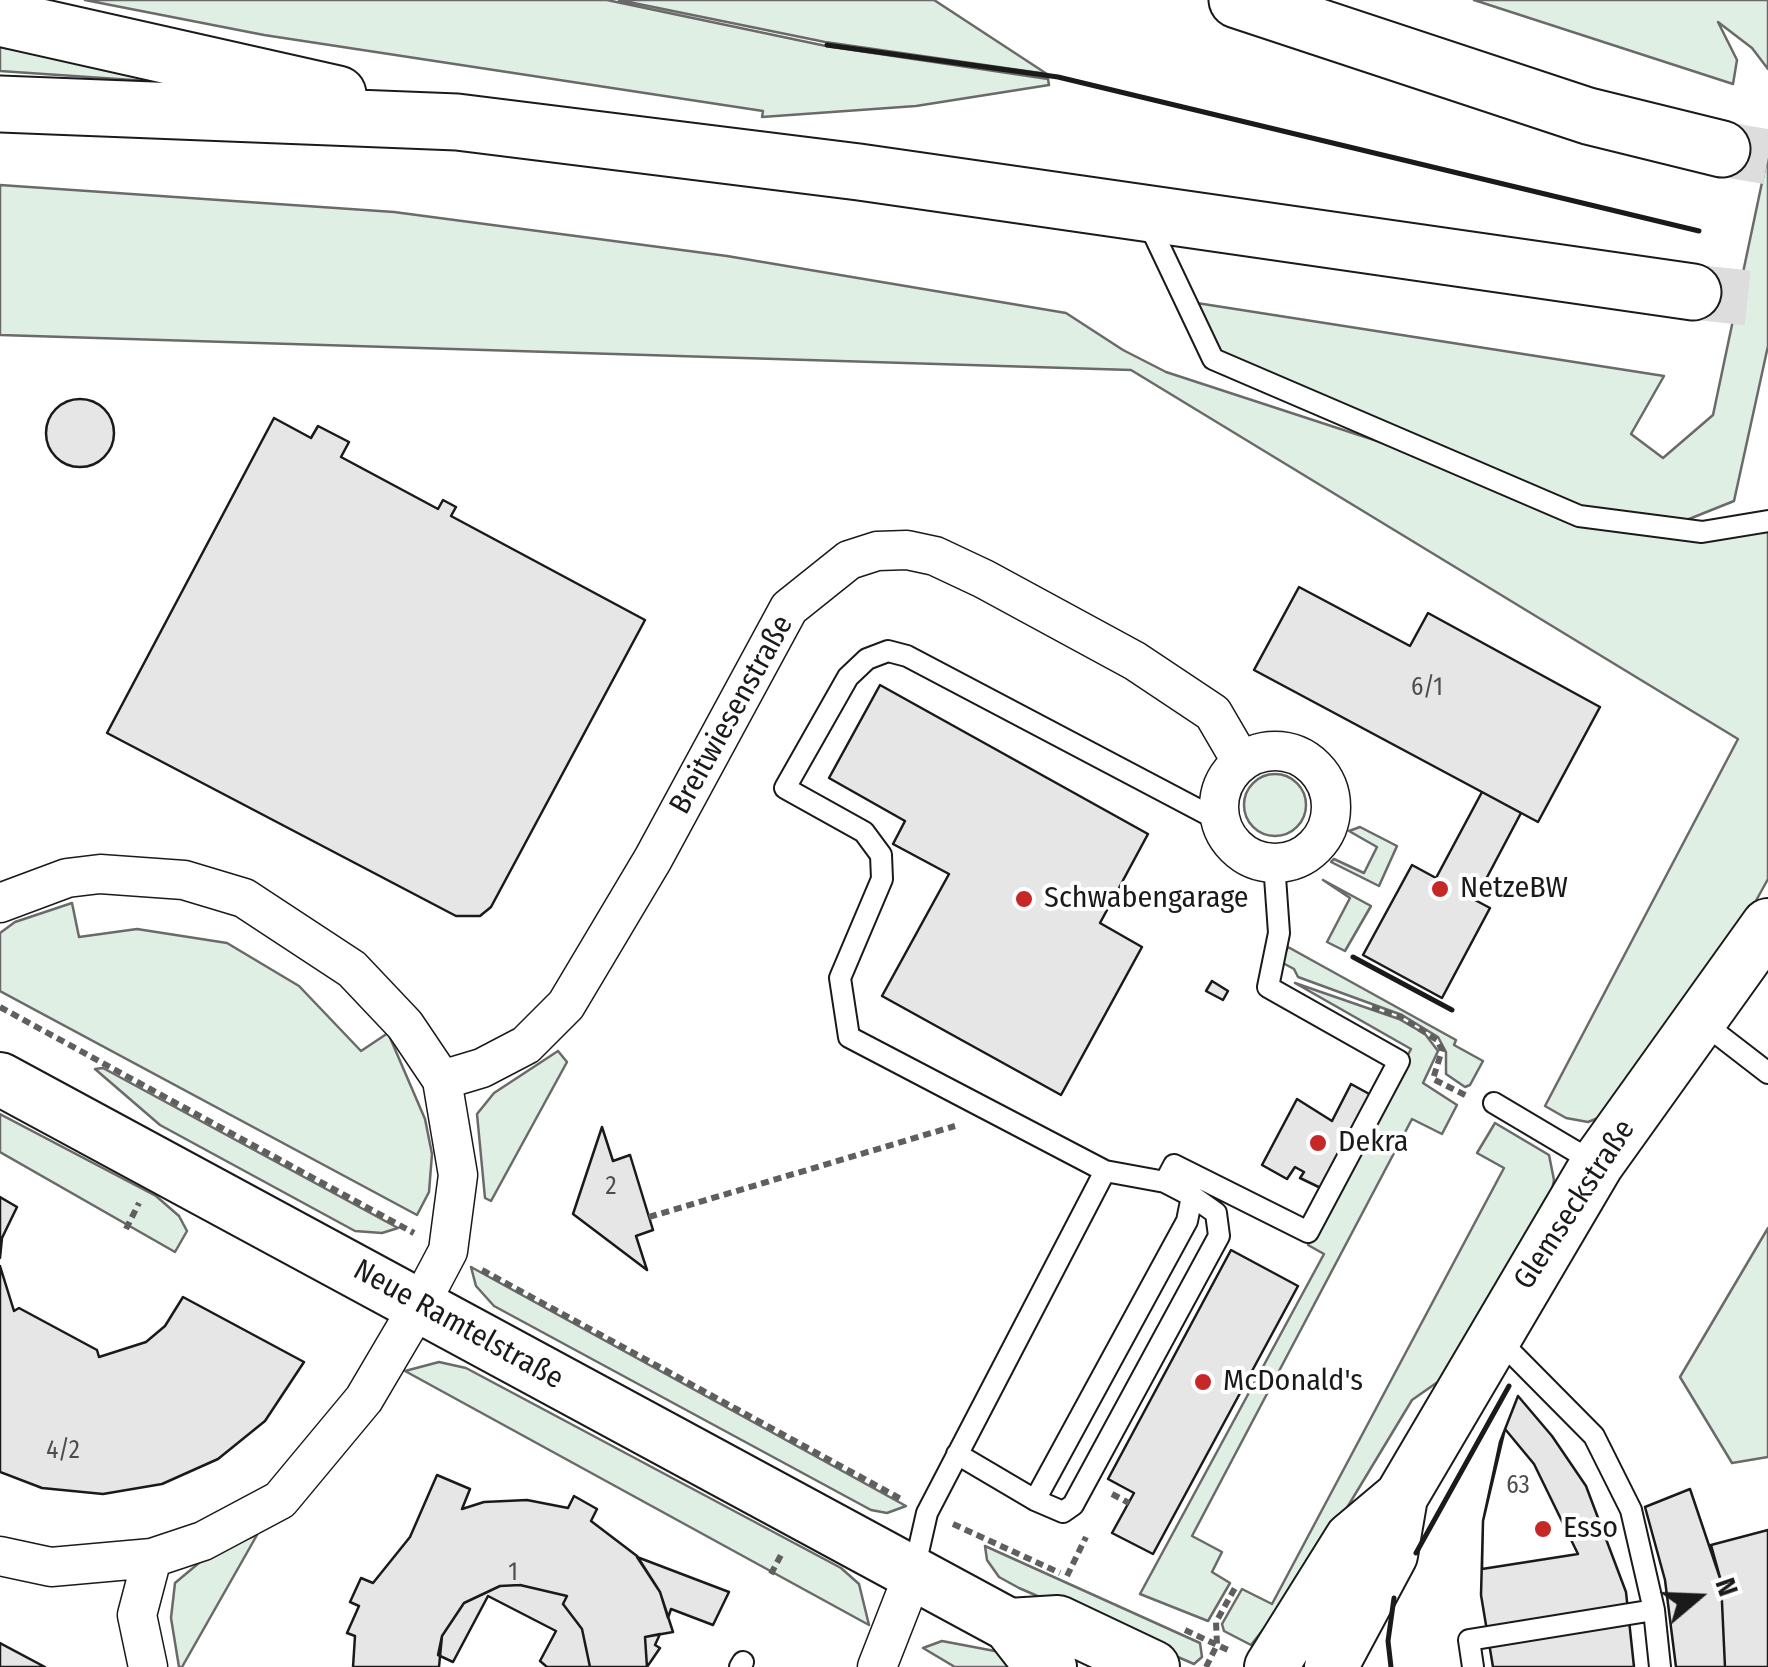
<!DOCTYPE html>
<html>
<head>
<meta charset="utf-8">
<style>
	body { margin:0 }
	#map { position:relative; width:1768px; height:1667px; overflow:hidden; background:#fff; font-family:"Fira Sans Condensed",sans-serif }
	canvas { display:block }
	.north { position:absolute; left:1648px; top:1547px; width:100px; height:100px; -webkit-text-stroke:8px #fff; paint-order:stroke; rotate:71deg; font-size:28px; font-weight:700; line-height:40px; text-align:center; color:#1a1a1a }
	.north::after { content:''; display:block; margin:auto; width:35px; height:45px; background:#1a1a1a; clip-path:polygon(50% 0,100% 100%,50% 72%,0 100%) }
</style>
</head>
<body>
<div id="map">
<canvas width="1768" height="1667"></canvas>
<div class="north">N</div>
</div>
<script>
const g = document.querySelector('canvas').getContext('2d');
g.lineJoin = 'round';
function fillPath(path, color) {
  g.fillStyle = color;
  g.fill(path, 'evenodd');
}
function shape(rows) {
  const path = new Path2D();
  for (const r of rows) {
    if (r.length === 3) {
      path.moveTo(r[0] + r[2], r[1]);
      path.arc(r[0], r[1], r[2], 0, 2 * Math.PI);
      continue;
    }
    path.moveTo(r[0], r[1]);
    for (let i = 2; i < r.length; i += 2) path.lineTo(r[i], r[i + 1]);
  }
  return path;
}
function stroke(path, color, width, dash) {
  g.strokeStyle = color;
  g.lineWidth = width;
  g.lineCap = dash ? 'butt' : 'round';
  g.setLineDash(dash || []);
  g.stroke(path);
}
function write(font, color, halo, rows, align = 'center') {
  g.font = font + ' "Fira Sans Condensed",sans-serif';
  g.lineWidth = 8;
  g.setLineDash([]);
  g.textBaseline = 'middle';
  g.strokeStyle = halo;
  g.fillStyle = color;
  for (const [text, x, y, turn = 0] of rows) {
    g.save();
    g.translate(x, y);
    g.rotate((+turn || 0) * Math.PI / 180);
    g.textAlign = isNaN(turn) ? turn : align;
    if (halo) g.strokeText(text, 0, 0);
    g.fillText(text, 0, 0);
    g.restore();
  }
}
const green = shape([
	[85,0,607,0,826,46,1048,79,1049,85,916,106,762,117,763,111,264,35,85,0],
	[619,0,934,0,1047,74,825,42,619,0],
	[1474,0,1768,0,1768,69,1752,48,1718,22,1737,60,1733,84,1474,0],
	[0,47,165,79,162,82,0,71,0,47],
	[1768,154,1768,346,1734,501,1664,529,1768,521,1768,879,1737,935,1598,1118,1588,1122,1566,1118,1545,1106,1738,739,1131,370,0,335,0,185,394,212,727,256,1066,313,1123,350,1166,372,1469,471,1213,359,1184,301,1664,376,1631,434,1663,458,1713,415,1768,154],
	[1275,805,31],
	[1360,827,1397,846,1379,886,1331,862,1334,859,1364,873,1377,847,1349,831,1360,827],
	[1323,880,1371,906,1345,951,1327,942,1350,898,1323,880],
	[72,903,79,937,137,929,227,943,299,986,361,1051,388,1033,425,1119,432,1154,429,1192,417,1215,0,991,0,933,15,922,72,903],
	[1288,947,1456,1040,1454,1045,1483,1061,1470,1085,1465,1087,1446,1074,1446,1052,1438,1037,1402,1015,1298,977,1294,969,1281,962,1288,947],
	[1295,983,1399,1019,1425,1034,1438,1051,1423,1083,1457,1105,1442,1134,1412,1119,1192,1536,1222,1552,1212,1572,1230,1583,1208,1621,1140,1594,1324,1254,1308,1245,1411,1049,1295,983],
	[558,1051,567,1062,491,1201,485,1198,477,1114,494,1093,558,1051],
	[103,1068,398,1228,382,1233,355,1231,160,1125,95,1069,103,1068],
	[0,1114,156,1196,179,1216,187,1231,175,1252,0,1152,0,1114],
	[1495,1123,1549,1155,1554,1180,1550,1200,1442,1379,1412,1400,1307,1574,1251,1645,1224,1631,1222,1624,1242,1589,1272,1604,1504,1168,1477,1153,1495,1123],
	[1768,1228,1768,1457,1732,1463,1680,1377,1768,1228],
	[471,1267,906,1506,887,1513,871,1510,494,1306,476,1286,471,1267],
	[439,1362,466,1368,841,1568,859,1584,869,1625,405,1371,439,1362],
	[257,1535,182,1667,179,1667,171,1618,175,1583,212,1552,257,1535],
	[985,1546,1200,1643,1202,1657,1194,1664,1019,1588,999,1577,987,1560,985,1546],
	[942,1641,1000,1652,1024,1667,955,1667,923,1648,942,1641]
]);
const building = shape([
	[80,433,34],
	[274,418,311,438,318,426,349,442,341,457,438,509,443,500,456,507,451,516,645,620,491,907,480,916,456,916,107,733,274,418],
	[1299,587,1410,646,1428,613,1600,707,1538,822,1254,670,1299,587],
	[880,685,1148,834,1100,923,1142,947,1061,1095,882,996,949,874,893,844,905,821,829,778,880,685],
	[1482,792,1521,813,1475,900,1490,908,1442,998,1363,955,1412,865,1436,878,1482,792],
	[1212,981,1228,991,1223,1000,1206,991,1212,981],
	[1351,1084,1384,1102,1329,1192,1300,1178,1304,1172,1295,1167,1287,1179,1262,1165,1297,1099,1332,1121,1351,1084],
	[602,1127,613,1161,630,1155,649,1217,653,1230,636,1236,647,1270,573,1214,602,1127],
	[0,1197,17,1207,2,1238,0,1258,0,1197],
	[1231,1250,1298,1286,1153,1554,1112,1533,1134,1493,1108,1479,1231,1250],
	[0,1266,14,1311,19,1308,97,1350,99,1357,146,1342,165,1326,183,1297,304,1362,265,1421,218,1459,162,1484,103,1494,42,1488,0,1472,0,1266],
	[1518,1396,1552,1436,1586,1486,1626,1592,1634,1667,1493,1667,1481,1595,1483,1521,1500,1442,1518,1396],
	[1505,1429,1534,1464,1578,1554,1482,1569,1483,1521,1505,1429],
	[437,1475,470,1489,462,1509,484,1502,527,1500,568,1508,574,1496,597,1509,591,1521,637,1556,660,1592,673,1632,645,1637,647,1667,590,1667,582,1629,563,1604,567,1596,520,1585,500,1586,464,1603,442,1636,439,1667,353,1667,355,1636,347,1633,359,1606,350,1602,361,1578,373,1583,410,1537,437,1475],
	[1690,1489,1721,1581,1725,1667,1676,1667,1665,1580,1645,1507,1690,1489],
	[1768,1530,1768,1667,1725,1667,1721,1581,1711,1545,1768,1530],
	[637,1557,729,1592,713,1625,671,1609,668,1618,660,1592,637,1557],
	[520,1585,567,1596,563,1604,582,1629,590,1667,547,1667,540,1661,556,1631,488,1596,453,1662,438,1655,442,1636,464,1603,500,1586,520,1585],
	[660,1634,655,1645,660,1648,647,1667,645,1637,660,1634],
	[0,1643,45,1667,0,1667,0,1643]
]);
const highwayTunnel = shape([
	[1722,149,1768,157],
	[1693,292,1768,300]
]);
const path = shape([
	[0,1007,414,1233],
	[1372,1007,1401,1017,1437,1040,1442,1050,1433,1079,1467,1096],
	[649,1217,955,1126],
	[126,1229,139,1203],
	[482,1270,901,1499],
	[1112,1494,1129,1503],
	[953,1524,1060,1573],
	[771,1574,782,1553],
	[1067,1576,1086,1537],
	[1185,1630,1228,1650],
	[1206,1667,1217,1645,1216,1622,1236,1586]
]);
const lane = shape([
	[1147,220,1213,359,1579,516,1702,532,1768,521],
	[1702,1022,1768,1073],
	[1494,1103,1595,1163],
	[1165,1182,1174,1165,1308,1232,1399,1061,1268,987,1279,933,1274,863],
	[1495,1336,1594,1436,1631,1510,1654,1610,1660,1667],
	[957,1454,1035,1500,1187,1221,1192,1196,1165,1182,1105,1171,849,1037,840,978,882,879,881,855,864,832,785,788,848,677,867,659,888,651,907,656,1220,821],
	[1035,1500,1063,1512,1073,1505,1219,1236,1216,1213,1192,1196],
	[914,1570,927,1513,1105,1171],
	[740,1667,743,1662],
	[1473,1667,1469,1640,1654,1610]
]);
const street = shape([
	[1275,807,56],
	[0,903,67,878,100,874,184,880,244,898,352,969,405,1025,442,1080,458,1175,448,1251,420,1304,364,1399,280,1500,203,1541,152,1558,51,1567,0,1556],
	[442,1080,482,1068,526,1045,566,1005,653,859,789,608,849,560,877,551,907,550,935,556,984,579,1135,661,1213,713,1241,761],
	[148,1667,137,1615,152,1558],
	[877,1667,913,1575]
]);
const secondary = shape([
	[0,1079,1009,1625,1034,1657,1050,1667],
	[1009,1625,1058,1622,1153,1667],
	[1271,1667,1351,1539,1401,1497,1597,1164,1768,925],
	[1331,1667,1391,1555,1401,1497]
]);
const highway = shape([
	[1237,0,1588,116,1722,149],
	[0,18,338,94],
	[0,104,457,122,859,172,1693,292]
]);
const wall = shape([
	[827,45,1058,77,1699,231],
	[1353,957,1452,1010],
	[1416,1553,1509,1386],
	[1391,1667,1388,1641,1394,1598]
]);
const markers = [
	[1440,889,10,"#c62828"],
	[1024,899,10,"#c62828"],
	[1318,1143,10,"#c62828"],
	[1203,1382,10,"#c62828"],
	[1543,1529,10,"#c62828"]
];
const numberNames = [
	["6/1",1427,688],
	["2",611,1187],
	["4/2",63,1451],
	["63",1518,1486],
	["1",513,1573]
];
const streetNames = [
	["Breitwiesenstraße",732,715,-61],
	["Glemseckstraße",1575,1205,-57],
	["Neue Ramtelstraße",458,1325,29]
];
const poiNames = [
	["NetzeBW",1460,889],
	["Schwabengarage",1044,899],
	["Dekra",1338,1143],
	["McDonald's",1223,1382],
	["Esso",1563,1529]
];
fillPath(green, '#e0efe3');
stroke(green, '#6a6a6a', 2.5);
fillPath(building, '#e6e6e6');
stroke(building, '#1a1a1a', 2.5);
stroke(highwayTunnel, '#ddd', 55, [55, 28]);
stroke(lane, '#1a1a1a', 24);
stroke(street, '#1a1a1a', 41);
stroke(secondary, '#1a1a1a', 56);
stroke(highway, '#1a1a1a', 59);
stroke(path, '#5f5f5f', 6, [8, 5]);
stroke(lane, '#fff', 20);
stroke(street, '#fff', 38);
stroke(secondary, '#fff', 52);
stroke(highway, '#fff', 55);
stroke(wall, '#1a1a1a', 5);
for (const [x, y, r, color] of markers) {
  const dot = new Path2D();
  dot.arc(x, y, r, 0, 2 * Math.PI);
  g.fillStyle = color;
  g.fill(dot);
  stroke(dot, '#fff', 4);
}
write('25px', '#4d4d4d', null, numberNames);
write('30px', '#1a1a1a', '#fff', streetNames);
write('30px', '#1a1a1a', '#fff', poiNames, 'left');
</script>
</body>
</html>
